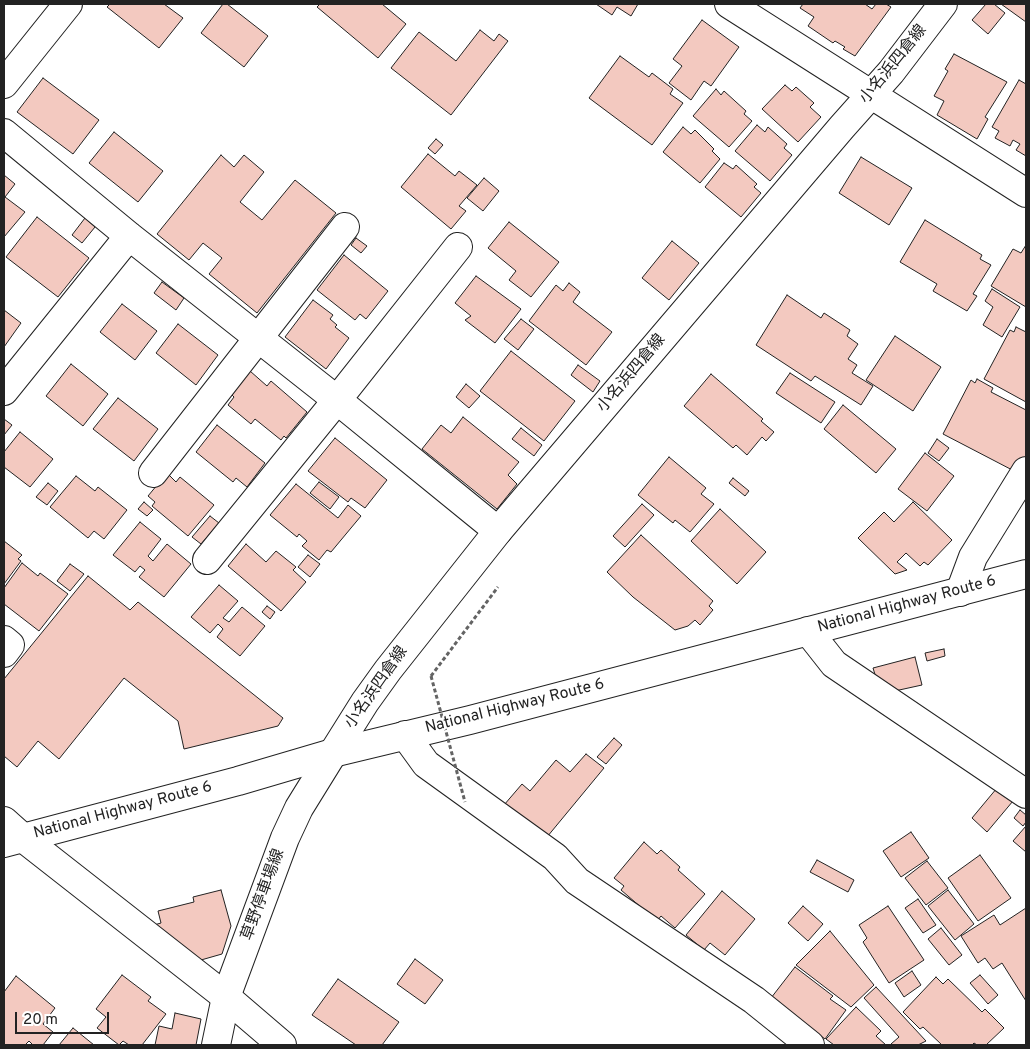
<!DOCTYPE html>
<html>
<head>
<meta charset="utf-8">
<style>
	body { margin:0 }
	#map { position:relative; width:1030px; height:1049px; overflow:hidden; background:#fff; font-family:Overpass,sans-serif }
	canvas { display:block }
	.frame { position:absolute; inset:0; border:5px solid #222; pointer-events:none }
	.scale { position:absolute; left:15px; top:1012px; width:94px; height:22px; box-sizing:border-box; border:2px solid #222; border-top:0; padding-left:6px; font-size:15px; line-height:18px; white-space:nowrap; color:#222; -webkit-text-stroke:4px #fff; paint-order:stroke }
</style>
</head>
<body>
<div id="map">
<canvas width="1030" height="1049"></canvas>
<div class="frame"></div>
<div class="scale">20 m</div>
</div>
<script>
const g = document.querySelector('canvas').getContext('2d');
g.lineJoin = 'round';
function fillPath(path, color) {
  g.fillStyle = color;
  g.fill(path, 'evenodd');
}
function shape(rows) {
  const path = new Path2D();
  for (const r of rows) {
    path.moveTo(r[0], r[1]);
    for (let i = 2; i < r.length; i += 2) path.lineTo(r[i], r[i + 1]);
  }
  return path;
}
function stroke(path, color, width, dash) {
  g.strokeStyle = color;
  g.lineWidth = width;
  g.lineCap = dash ? 'butt' : 'round';
  g.setLineDash(dash || []);
  g.stroke(path);
}
function write(font, color, halo, rows, align = 'center') {
  g.font = font + ' Overpass,"Noto Sans JP",sans-serif';
  g.lineWidth = 4;
  g.setLineDash([]);
  g.textBaseline = 'middle';
  g.strokeStyle = halo;
  g.fillStyle = color;
  for (const [text, x, y, turn = 0] of rows) {
    g.save();
    g.translate(x, y);
    g.rotate((+turn || 0) * Math.PI / 180);
    g.textAlign = isNaN(turn) ? turn : align;
    if (halo) g.strokeText(text, 0, 0);
    g.fillText(text, 0, 0);
    g.restore();
  }
}
const building = shape([
	[110,4,164,4,183,18,159,48,107,7,110,4],
	[223,4,227,4,268,36,244,67,201,33,223,4],
	[320,4,382,4,406,24,378,58,317,7,320,4],
	[596,4,638,4,631,16,617,7,612,15,596,4],
	[803,4,865,4,872,9,876,4,886,4,891,7,855,56,843,49,845,47,835,41,833,43,808,26,814,17,800,8,803,4],
	[986,4,994,4,1005,13,988,34,972,20,986,4],
	[1001,4,1026,4,1026,22,1001,4],
	[702,20,739,47,711,86,704,81,691,100,669,83,682,66,673,59,702,20],
	[480,30,494,41,499,34,508,41,451,115,391,68,419,32,456,61,480,30],
	[954,54,1007,82,985,117,988,119,977,139,937,115,944,101,934,96,948,71,945,69,954,54],
	[620,56,649,77,652,73,673,89,670,94,683,103,652,145,589,98,620,56],
	[43,78,99,120,73,154,17,112,43,78],
	[1019,80,1026,84,1026,156,1016,150,1020,144,1013,140,1010,146,995,138,999,131,992,127,1019,80],
	[785,85,792,91,796,87,814,103,810,107,821,117,798,142,762,109,785,85],
	[716,89,721,95,724,91,746,111,744,114,752,121,729,147,693,116,716,89],
	[757,125,765,132,768,127,787,144,784,148,792,155,770,181,735,151,757,125],
	[683,127,691,134,695,130,714,149,712,151,720,159,700,183,663,152,683,127],
	[114,132,163,171,138,202,89,163,114,132],
	[436,139,443,145,435,154,428,148,436,139],
	[428,154,455,176,459,171,477,185,459,206,466,211,451,229,401,187,428,154],
	[221,155,234,167,244,155,264,172,240,202,262,220,295,180,336,213,257,313,209,274,222,258,203,243,189,260,157,234,221,155],
	[861,157,912,188,889,225,839,193,861,157],
	[724,163,733,169,736,165,757,184,754,187,761,193,741,217,705,187,724,163],
	[4,175,15,184,5,197,25,212,4,237,4,175],
	[484,178,499,191,483,211,467,198,484,178],
	[37,217,89,258,58,297,6,257,37,217],
	[85,218,95,227,82,243,72,235,85,218],
	[925,220,982,255,980,259,991,265,973,294,977,296,967,311,933,291,937,284,900,262,925,220],
	[509,222,559,262,531,297,509,280,516,271,488,248,509,222],
	[356,238,367,246,361,253,351,245,356,238],
	[672,241,699,263,669,300,642,278,672,241],
	[1026,245,1026,307,991,286,1013,249,1021,253,1026,245],
	[344,255,388,291,366,319,360,314,355,320,317,290,344,255],
	[476,276,521,309,495,343,465,320,471,316,455,303,476,276],
	[162,282,184,298,176,310,154,293,162,282],
	[569,283,580,292,573,302,612,332,586,365,529,321,556,285,563,291,569,283],
	[992,289,1020,307,1002,337,983,325,993,307,985,301,992,289],
	[787,295,821,318,824,313,850,330,847,336,858,344,848,359,857,365,852,373,873,386,861,405,815,376,811,381,756,345,787,295],
	[313,300,333,315,330,319,337,325,335,327,349,338,326,369,285,337,313,300],
	[122,304,157,331,135,360,100,332,122,304],
	[4,310,21,323,4,347,4,310],
	[521,319,534,329,518,350,504,339,521,319],
	[178,324,218,355,196,385,156,353,178,324],
	[1016,327,1026,332,1026,402,984,379,1010,330,1014,332,1016,327],
	[895,336,941,367,913,411,866,380,895,336],
	[511,351,575,401,544,441,480,391,511,351],
	[71,364,108,394,83,426,46,396,71,364],
	[578,365,600,381,593,392,571,375,578,365],
	[250,371,267,386,271,381,307,412,286,438,284,436,281,440,255,419,251,424,228,405,234,397,231,394,250,371],
	[790,373,835,402,821,423,776,393,790,373],
	[711,374,763,419,761,421,774,432,766,441,762,437,747,455,736,445,733,448,684,406,711,374],
	[977,379,993,388,991,392,1026,410,1026,457,1018,473,943,434,971,380,975,383,977,379],
	[466,384,480,396,469,408,456,397,466,384],
	[118,398,158,429,134,461,93,429,118,398],
	[843,405,896,449,876,473,824,429,843,405],
	[463,417,519,462,508,475,517,484,497,509,422,449,441,425,451,433,463,417],
	[4,419,12,425,4,435,4,419],
	[217,425,265,463,247,487,236,478,233,482,196,452,217,425],
	[521,428,542,445,534,456,512,439,521,428],
	[20,432,53,459,30,487,4,467,4,452,20,432],
	[335,438,387,480,365,508,351,498,348,502,308,471,335,438],
	[937,439,949,448,939,461,928,453,937,439],
	[925,453,954,476,927,511,898,489,925,453],
	[669,457,706,488,701,494,714,504,690,532,675,520,673,523,638,495,669,457],
	[167,473,176,482,180,477,214,505,188,536,152,506,155,502,148,496,167,473],
	[76,476,95,491,98,487,127,510,104,539,94,531,88,538,50,507,76,476],
	[733,478,749,491,745,496,729,483,733,478],
	[319,482,339,497,330,509,310,493,319,482],
	[48,483,58,491,47,505,36,497,48,483],
	[296,484,338,518,348,505,361,516,331,552,327,550,319,560,302,546,307,541,299,534,297,537,270,515,296,484],
	[144,502,153,510,147,516,138,509,144,502],
	[913,502,952,540,928,565,924,562,920,566,906,553,897,562,907,570,895,574,858,538,884,512,894,522,913,502],
	[642,504,654,515,625,547,613,536,642,504],
	[720,509,766,552,737,584,691,541,720,509],
	[210,516,219,523,201,544,192,537,210,516],
	[140,522,161,539,148,556,153,561,167,544,191,564,164,597,139,577,145,570,140,566,135,572,113,555,140,522],
	[641,535,713,601,709,606,713,610,700,625,695,620,688,626,675,630,633,597,607,572,641,535],
	[4,541,22,555,18,559,21,561,4,584,4,541],
	[246,544,266,562,276,551,296,567,293,570,306,582,281,611,228,566,246,544],
	[308,555,320,564,310,577,298,567,308,555],
	[22,563,38,576,40,573,68,594,39,631,4,604,4,588,22,563],
	[70,564,84,574,70,591,57,581,70,564],
	[88,576,130,610,138,602,283,718,278,726,184,749,178,721,124,678,59,759,38,741,17,767,4,756,4,679,88,576],
	[219,585,238,601,223,618,229,622,242,607,265,626,240,656,217,637,223,629,218,624,210,633,191,617,219,585],
	[267,606,275,612,270,619,262,612,267,606],
	[944,649,945,656,927,661,925,653,944,649],
	[915,657,922,685,881,694,873,668,915,657],
	[614,738,622,745,606,764,597,757,614,738],
	[586,754,604,768,547,837,504,805,522,784,530,791,556,760,570,772,586,754],
	[997,788,1013,801,987,832,972,818,997,788],
	[1020,810,1026,815,1026,822,1023,826,1014,818,1020,810],
	[1026,826,1026,852,1013,841,1026,826],
	[911,832,929,858,901,877,883,851,911,832],
	[644,842,657,854,661,850,680,867,678,870,705,894,675,928,661,916,657,921,621,890,624,886,614,878,644,842],
	[980,855,1011,898,978,921,948,878,980,855],
	[817,860,854,880,848,892,810,872,817,860],
	[927,861,948,888,926,905,905,878,927,861],
	[221,890,231,926,222,954,194,962,154,925,161,923,158,911,194,902,193,897,221,890],
	[948,890,974,924,955,940,928,906,948,890],
	[722,891,755,919,725,955,710,943,704,950,686,935,722,891],
	[918,899,936,925,923,933,905,908,918,899],
	[803,906,823,924,808,941,788,923,803,906],
	[888,906,924,960,889,983,863,942,867,938,859,925,888,906],
	[1026,908,1026,1001,1002,963,993,969,985,958,978,963,961,936,994,915,1000,925,1026,908],
	[941,928,962,955,949,965,928,939,941,928],
	[830,931,874,985,851,1007,796,965,830,931],
	[415,959,443,980,425,1004,397,984,415,959],
	[795,967,833,996,830,999,846,1010,825,1039,771,998,795,967],
	[912,971,921,985,904,997,895,983,912,971],
	[122,975,151,997,148,1001,166,1014,142,1045,129,1045,123,1041,119,1045,97,1028,106,1017,96,1009,122,975],
	[980,975,998,995,988,1004,970,983,980,975],
	[16,976,55,1008,43,1024,53,1032,43,1045,33,1045,29,1041,25,1045,4,1045,4,992,16,976],
	[936,977,943,984,948,979,982,1012,985,1009,1004,1028,986,1045,977,1045,974,1043,972,1045,942,1045,923,1027,920,1029,903,1012,936,977],
	[338,979,399,1022,382,1045,356,1045,312,1015,338,979],
	[876,987,926,1041,918,1045,893,1045,891,1044,899,1037,864,998,876,987],
	[856,1007,881,1031,876,1036,886,1045,834,1045,826,1039,856,1007],
	[175,1013,201,1019,196,1045,155,1045,159,1026,172,1029,175,1013],
	[73,1028,94,1045,59,1045,73,1028]
]);
const path = shape([
	[431,676,498,587]
]);
const street = shape([
	[4,84,68,4],
	[4,133,129,236,337,400,498,531],
	[4,391,129,236],
	[153,473,345,227],
	[207,560,337,400,458,247],
	[960,592,973,557,1026,471],
	[808,631,834,664,1026,794],
	[4,640,10,645,4,653],
	[405,735,426,764,555,857,577,881,754,1000,810,1045],
	[4,821,23,838,226,997,282,1045]
]);
const secondary = shape([
	[729,4,1026,193],
	[216,1045,226,997,285,838,299,808,333,753]
]);
const primary = shape([
	[333,753,365,702,388,670,498,531,842,127,891,72,943,4]
]);
const highway = shape([
	[4,843,238,781,333,753,470,720,1026,574]
]);
const pathBridge = shape([
	[431,676,465,802]
]);
const streetNames = [
	["小名浜四倉線",894,65,-51],
	["小名浜四倉線",632,374,-50],
	["National Highway Route 6",907,605,-15],
	["小名浜四倉線",377,688,-55],
	["National Highway Route 6",515,707,-14],
	["National Highway Route 6",123,811,-15],
	["草野停車場線",264,895,-70]
];
fillPath(building, '#f3c9c0');
stroke(building, '#222', 1);
stroke(street, '#222', 30);
stroke(secondary, '#222', 30);
stroke(primary, '#222', 30);
stroke(highway, '#222', 30);
stroke(path, '#646464', 3, [4, 2.5]);
stroke(street, '#fff', 28);
stroke(secondary, '#fff', 28);
stroke(primary, '#fff', 28);
stroke(highway, '#fff', 28);
stroke(pathBridge, '#646464', 3, [4, 2.5]);
write('16px', '#222', '#fff', streetNames);
</script>
</body>
</html>
